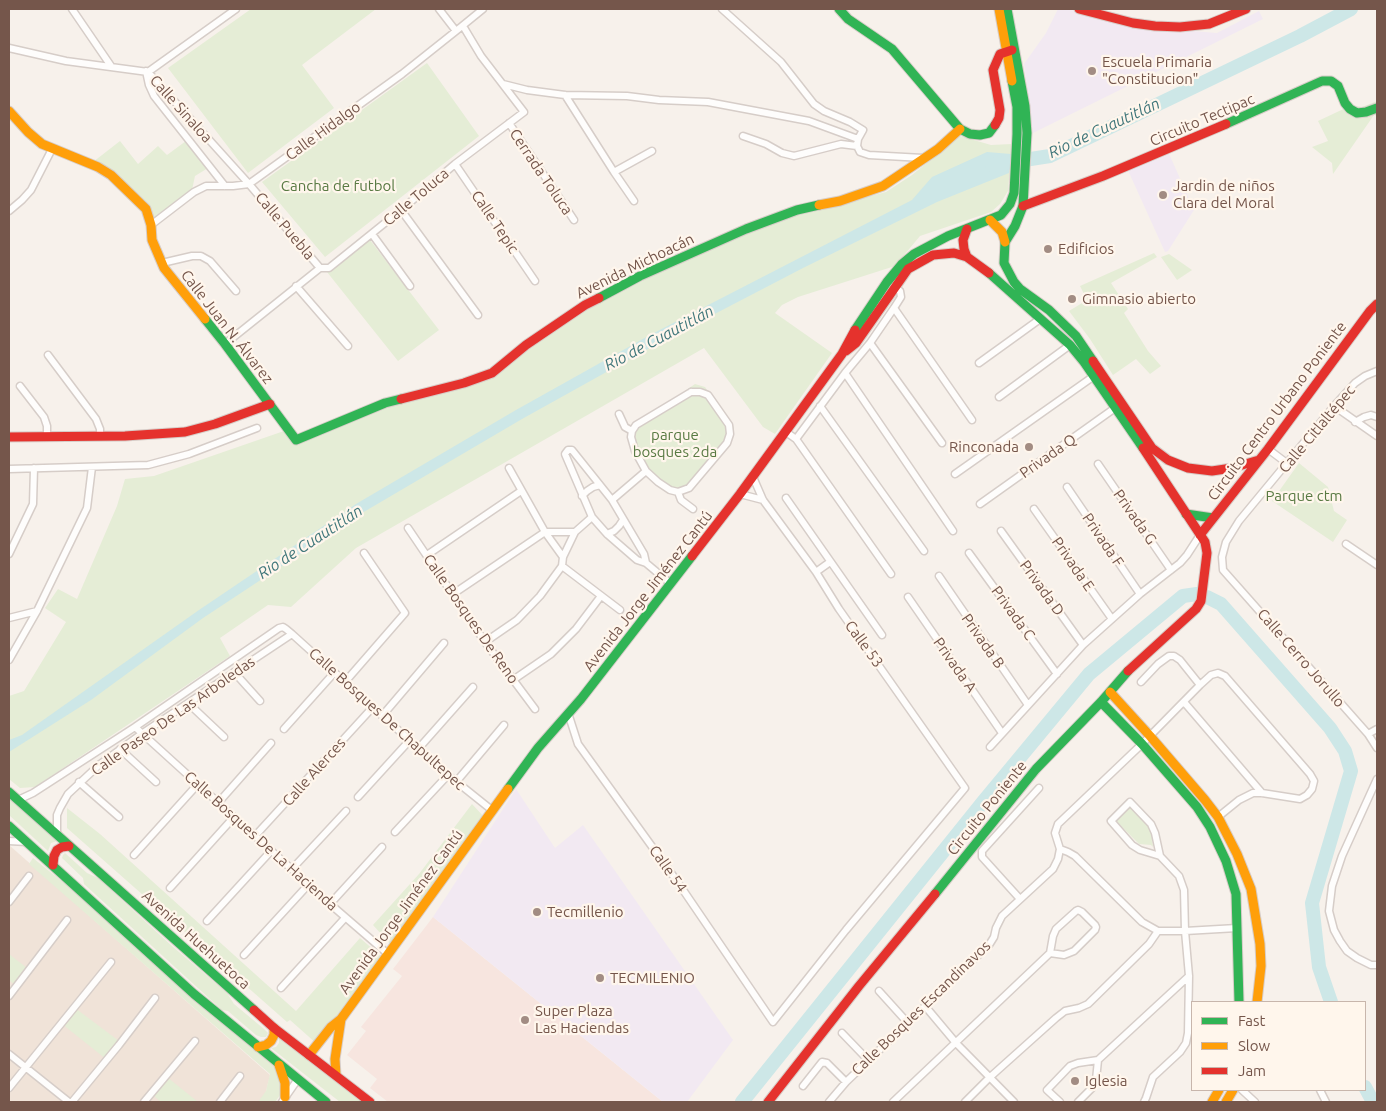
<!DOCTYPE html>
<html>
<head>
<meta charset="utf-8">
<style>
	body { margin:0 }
	#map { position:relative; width:1386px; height:1111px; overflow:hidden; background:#f7f1eb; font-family:Ubuntu,sans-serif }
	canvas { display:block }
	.frame { position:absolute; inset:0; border:10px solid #75564b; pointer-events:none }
	.legend { position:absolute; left:1191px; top:1001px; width:175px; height:90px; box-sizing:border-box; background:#fff6ec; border:1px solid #c8b6ac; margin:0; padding:6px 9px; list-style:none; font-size:15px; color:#75564b }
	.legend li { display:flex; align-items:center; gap:10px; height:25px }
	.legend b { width:25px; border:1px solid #c8b6ac }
</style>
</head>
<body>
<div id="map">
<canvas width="1386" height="1111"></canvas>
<div class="frame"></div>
<ul class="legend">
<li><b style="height:6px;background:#30b455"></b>Fast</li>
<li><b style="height:6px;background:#ff9f0a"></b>Slow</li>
<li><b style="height:6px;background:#e5322d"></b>Jam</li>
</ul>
</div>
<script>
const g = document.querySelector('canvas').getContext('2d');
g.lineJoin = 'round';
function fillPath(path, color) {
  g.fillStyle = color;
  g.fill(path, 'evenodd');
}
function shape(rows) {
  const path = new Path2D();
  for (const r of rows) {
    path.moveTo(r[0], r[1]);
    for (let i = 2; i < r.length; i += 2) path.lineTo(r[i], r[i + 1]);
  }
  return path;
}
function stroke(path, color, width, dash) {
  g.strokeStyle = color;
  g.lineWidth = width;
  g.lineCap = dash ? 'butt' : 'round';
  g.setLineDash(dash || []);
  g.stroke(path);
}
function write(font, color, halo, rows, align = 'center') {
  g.font = font + ' Ubuntu,sans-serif';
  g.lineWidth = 4.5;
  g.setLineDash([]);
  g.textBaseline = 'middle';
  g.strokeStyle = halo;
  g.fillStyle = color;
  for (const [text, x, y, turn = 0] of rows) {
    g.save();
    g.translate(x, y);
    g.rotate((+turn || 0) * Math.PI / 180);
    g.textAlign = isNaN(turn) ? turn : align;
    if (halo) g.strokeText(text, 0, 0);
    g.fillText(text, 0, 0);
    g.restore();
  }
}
const residential = shape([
	[9,845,270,1075,264,1100,263,1102,9,1102]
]);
const commercial = shape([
	[433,917,663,1102,388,1102,370,1088,377,1079,347,1055,366,1031,361,1027,402,976,393,969]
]);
const education = shape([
	[1058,9,1069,9,1120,25,1217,33,1259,11,1263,19,1033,133,1024,64,1046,33],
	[1166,147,1194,210,1168,251,1165,252,1126,166],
	[516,789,555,848,583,825,733,1040,687,1102,663,1102,433,917]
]);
const green = shape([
	[251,9,376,9,302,65,334,108,248,173,168,68],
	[427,63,479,136,325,257,262,182],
	[1377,101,1377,116,1374,115,1333,174,1332,163,1312,147,1328,141,1318,121,1352,105,1362,107],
	[960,136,991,145,1012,144,1008,191,1000,204,991,212,920,236,895,266,798,297,782,305,775,313,832,353,775,434,763,427,704,348,356,548,291,607,268,605,220,638,230,656,35,787,20,788,9,779,9,696,24,691,66,622,45,608,58,589,77,599,117,506,125,479,154,476,284,431,295,445,385,408,444,393,490,378,528,349,589,308,663,270,742,236,797,215,886,192,912,175],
	[120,141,138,164,158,146,167,155,186,141,208,168,195,176,192,190,152,221,93,162],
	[370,240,439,330,398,361,327,272],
	[1154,253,1157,257,1111,283,1128,309,1124,313,1148,351,1161,366,1150,374,1136,359,1113,375,1090,339,1069,311,1087,300,1080,286],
	[1169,254,1192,270,1177,280,1161,257],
	[695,384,705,387,717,405,730,420,734,428,734,436,694,481,681,489,668,488,645,468,634,447,633,427],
	[1299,463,1328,487,1334,511,1347,520,1333,542,1272,501],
	[9,797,57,841,51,843,48,851,9,815],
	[472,804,486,819,392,946,373,925,419,874],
	[1130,804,1151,825,1153,847,1151,845,1139,844,1114,819],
	[67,808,100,834,296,1011,360,938,382,957,317,1044,290,1020,287,1022,67,828],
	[65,853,87,873,98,878,172,946,227,993,234,1004,264,1029,268,1033,266,1037,261,1037,256,1035,228,1011,222,1010,84,884,83,878,62,858,63,855],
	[33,858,75,892,185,992,276,1068,280,1078,281,1094,275,1102,258,1102,266,1091,270,1074,29,864],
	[9,954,27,968,15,985,9,980],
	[75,1008,119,1041,106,1059,62,1024],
	[279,1037,363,1102,340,1102,271,1048,276,1047,279,1043],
	[167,1077,198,1102,161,1102,153,1095]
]);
const water = shape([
	[987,152,1011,154,1009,173,937,202,803,268,655,345,522,419,362,513,203,618,91,700,9,752,9,740,22,735,199,610,356,504,516,410,650,335,912,200,932,177]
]);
const river = shape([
	[992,165,1050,156,1300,36,1351,9],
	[1207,597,1221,604,1330,728,1345,751,1351,771,1312,903,1319,967,1331,1002],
	[1365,1087,1373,1102],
	[742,1102,983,802,1089,674,1183,596,1197,594]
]);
const street = shape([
	[72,9,111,66],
	[439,9,456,31],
	[722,9,781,62,814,104,824,111,850,122,863,130,858,139,857,146,860,152,869,155,923,158],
	[9,48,66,61,148,72,249,184,320,268],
	[146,71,149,85,154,96,225,186],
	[148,72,236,9],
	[503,84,527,90,565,95,627,96,659,100,708,102,809,121,858,139],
	[565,95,614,172,634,201],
	[509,123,574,220],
	[743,136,766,144,782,153,794,156,841,144,857,146],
	[455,164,535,281],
	[614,172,652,151],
	[401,210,478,315],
	[9,211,22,200,31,190,52,149],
	[151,225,194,192,206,186,233,186,249,184,402,74,456,31,483,9],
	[372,234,410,286],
	[162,263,192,256,201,256,210,261,236,291],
	[296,286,348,346],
	[894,308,972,420],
	[870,343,942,443],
	[225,344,320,268,329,268,401,210,455,164,524,112,481,56,463,26],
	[48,355,96,419,100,429,100,436],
	[979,363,1040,319],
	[1377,371,1365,376,1355,383,1334,406,1239,521,1226,542,1222,557,1223,570,1368,734,1377,748],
	[845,373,953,531],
	[20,386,44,417,47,426,47,436],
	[691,392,700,392,708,395,729,425,730,434,727,443,689,488,678,492,670,490,658,482,646,471,635,451,631,437,632,431,636,425,691,392],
	[999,397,1070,345],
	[820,406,924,551],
	[1334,406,1377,436],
	[619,414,625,427,632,431],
	[1355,422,1364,417,1371,415,1377,417],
	[786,432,796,439,891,574],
	[796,439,845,373,870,343,894,308,901,297,900,291,894,288],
	[1268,449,1288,464],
	[1098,464,1171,570],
	[509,468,545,532,563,557],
	[9,469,148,465,189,454,257,428],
	[955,474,1094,376],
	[1067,487,1140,594],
	[678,492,681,500,693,509],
	[740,494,763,500],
	[582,496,587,491,593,487,600,485],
	[786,498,882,635],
	[612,500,646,471],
	[980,504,1115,408],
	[1034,509,1112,619],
	[408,528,485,642,535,709],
	[1001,531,1083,645],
	[545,532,575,532],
	[607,534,614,531,619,526,623,520],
	[1346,544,1377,565],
	[969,553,1057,674],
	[9,554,33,504,34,468],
	[427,555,521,491],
	[646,563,644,554,612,500,572,450,568,450,565,454,592,517,607,534,637,560,646,563,671,584],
	[562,566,620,610],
	[816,572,830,562],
	[939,576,1028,705],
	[453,594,545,532],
	[908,597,1002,733],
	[9,618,37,611],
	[485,642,517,620,540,596,562,566,563,557,575,532,592,517],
	[9,660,37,611,87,508,92,467],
	[234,672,260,701],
	[513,680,551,654,576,629,601,596],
	[345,682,405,613,364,553],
	[1141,682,1158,664,1169,656,1174,656,1180,660,1200,685],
	[1184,702,1262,793],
	[188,703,224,737],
	[568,713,578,744,679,884,773,1022,846,930,965,788,839,609,816,572,763,500,753,477],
	[382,716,444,643],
	[135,727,330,904,388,954],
	[284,729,334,673],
	[1368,734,1377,729],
	[990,747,1083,645,1140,594,1180,563,1187,555,1200,535],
	[419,748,473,687],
	[120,749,156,782],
	[1377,779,1342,856,1332,886,1329,911,1334,930,1340,941,1347,951,1357,958,1371,965,1377,965],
	[79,782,119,817],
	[456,782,504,725],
	[358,797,410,740],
	[18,800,33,793,135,727,279,628,283,627,286,629,292,634,448,775,493,811],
	[218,803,271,743],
	[395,832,448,775],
	[57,834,57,815,60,808,68,794,99,765,143,733,292,634],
	[255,836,373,707],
	[9,841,27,842],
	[1060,849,1068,852,1075,856,1142,922,1158,931,1185,931,1237,928],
	[134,855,198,784],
	[292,869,346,811],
	[170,888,234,817],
	[1020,899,982,857,982,851,1039,788],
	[9,902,29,876],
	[330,904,382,847],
	[207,921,271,851],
	[244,955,309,884],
	[281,988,345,918],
	[879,991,907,1022],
	[9,996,67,920],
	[925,1006,956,1043,1014,1102],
	[842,1033,868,1060],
	[9,1054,69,1102],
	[1098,1060,1189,976],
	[803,1086,822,1062,827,1063,846,1082],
	[9,1088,111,962],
	[1242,1090,1255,1102],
	[1320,1090,1326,1102],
	[72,1102,119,1045,155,998],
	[144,1102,195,1041],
	[220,1102,240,1076],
	[282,1102,298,1079],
	[829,1102,846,1082,989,945,994,937,996,928,1002,916,1053,869,1058,859,1060,849,1055,833,1058,824,1142,744,1200,685,1211,675,1218,673,1225,676,1310,774,1314,781,1312,789,1307,795,1300,799,1262,793,1253,793,1239,800,1218,817],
	[893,1102,1050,953,1053,936,1056,929,1076,911,1078,910,1082,912,1095,925,1096,927,1095,930,1074,951,1064,955,1050,953],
	[965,1102,989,1078,1056,1018,1065,1011,1079,1008,1088,1004,1149,944,1158,931],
	[1060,1102,1047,1090,1070,1066,1078,1063,1098,1060],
	[1078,1102,1092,1088,1096,1080,1098,1060],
	[1144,1102,1146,1098,1153,1077,1180,1052,1186,1043,1188,1033,1189,976,1185,931,1184,890,1179,876,1160,856,1155,833,1151,824,1130,802,1111,821,1132,845,1140,850,1160,856]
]);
const fast = shape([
	[839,9,848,19,892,49,960,129,970,134,980,135,989,133,995,125],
	[1007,9,1025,106,1027,133,1023,206,1015,226,1005,242,1004,263,1014,282,1020,289,1049,310,1076,336,1093,361],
	[1226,124,1322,81,1331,81,1338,86,1345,103,1350,109,1357,113,1366,112,1377,108],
	[989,273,1070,345,1084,362,1143,448],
	[599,298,640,276,746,229,797,210,819,205],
	[205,319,225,344,296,440,385,403,401,399],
	[855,330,887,282,902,264,914,254,948,236,1001,215,1010,204,1014,193,1017,134,1017,107,1012,81],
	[1186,514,1213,518],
	[1101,702,1142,744,1197,807,1210,827,1226,861,1236,894,1239,1002],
	[508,789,538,748,581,699,692,556],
	[9,792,254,1010],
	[9,826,194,994,326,1102],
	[935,894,1036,769,1101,702,1128,671]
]);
const slow = shape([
	[999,9,1012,81],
	[9,111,28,132,42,144,98,167,111,175,146,209,151,225,152,240,164,268,205,319],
	[819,205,840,201,883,186,938,149,960,129],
	[990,220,1002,232,1005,242],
	[1110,692,1150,736,1205,800,1218,817,1237,854,1251,889,1260,944,1261,966,1257,1002],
	[258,1047,266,1045,271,1041,274,1035,274,1028],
	[309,1055,331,1027,341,1019,508,789],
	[279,1065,285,1083,285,1097],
	[336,1075,335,1059,341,1019],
	[1212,1102,1219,1090],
	[1226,1102,1233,1090]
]);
const jam = shape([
	[1079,9,1133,23,1155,26,1180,27,1209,24,1246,9],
	[995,125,999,118,1000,110,993,70,1000,54,1012,50],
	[1023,206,1103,176,1226,124],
	[967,229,963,240,964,249,967,257],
	[846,351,856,343,908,269,933,255,954,253,967,257,989,273],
	[1093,361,1152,448,1168,460,1188,468,1212,471,1232,468,1259,460],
	[401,399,464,383,492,373,526,345,585,305,599,298],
	[9,437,125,436,185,432,215,424,270,404],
	[1200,535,1268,449,1370,311,1377,304],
	[692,556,740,494,842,354,855,330],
	[1128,671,1196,609,1201,601,1207,553,1205,542,1143,448],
	[53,865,54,856,57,850,62,847,69,846],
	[254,1010,274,1028,370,1102],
	[768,1102,859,986,935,894]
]);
const markers = [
	[1092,71,5,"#a28c83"],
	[1163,195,5,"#a28c83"],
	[1048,249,5,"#a28c83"],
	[1072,299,5,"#a28c83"],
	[1029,447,5,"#a28c83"],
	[537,912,5,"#a28c83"],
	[600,978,5,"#a28c83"],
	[525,1020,5,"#a28c83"],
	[1075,1081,5,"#a28c83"]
];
const poiNames = [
	["Escuela Primaria",1102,62],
	["\"Constitucion\"",1102,79],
	["Jardin de niños",1173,186],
	["Clara del Moral",1173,203],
	["Edificios",1058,249],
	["Gimnasio abierto",1082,299],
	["Rinconada",1019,447,"right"],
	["Tecmillenio",547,912],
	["TECMILENIO",610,978],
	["Super Plaza",535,1011],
	["Las Haciendas",535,1028],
	["Iglesia",1085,1081]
];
const streetNames = [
	["Calle Sinaloa",181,109,48],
	["Circuito Tectipac",1202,120,-23],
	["Calle Hidalgo",323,131,-36],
	["Cerrada Toluca",541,172,56],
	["Calle Toluca",416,197,-40],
	["Calle Tepic",495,222,56],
	["Calle Puebla",285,226,50],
	["Avenida Michoacán",635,266,-26],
	["Calle Juan N. Álvarez",227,327,52],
	["Circuito Centro Urbano Poniente",1277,411,-53],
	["Calle Citlaltépec",1317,429,-50],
	["Privada Q",1048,456,-35],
	["Privada G",1135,517,55],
	["Privada F",1103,540,56],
	["Privada E",1073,564,55],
	["Privada D",1042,588,54],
	["Avenida Jorge Jiménez Cantú",648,591,-52],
	["Privada C",1013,613,54],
	["Calle Bosques De Reno",471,619,55],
	["Privada B",983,641,55],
	["Calle 53",864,644,54],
	["Calle Cerro Jorullo",1301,658,49],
	["Privada A",955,665,55],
	["Calle Paseo De Las Arboledas",173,716,-35],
	["Calle Bosques De Chapultepec",387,719,42],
	["Calle Alerces",314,772,-48],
	["Circuito Poniente",987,808,-51],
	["Calle Bosques De La Hacienda",261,841,42],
	["Calle 54",668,869,55],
	["Avenida Jorge Jiménez Cantú",401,912,-54],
	["Avenida Huehuetoca",196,940,42],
	["Calle Bosques Escandinavos",921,1008,-44]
];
const parkNames = [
	["Cancha de futbol",338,186],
	["parque",675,435],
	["bosques 2da",675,452],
	["Parque ctm",1304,496]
];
const waterNames = [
	["Rio de Cuautitlán",1104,128,-25],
	["Rio de Cuautitlán",659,338,-28],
	["Rio de Cuautitlán",310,542,-33]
];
fillPath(residential, '#f0e3d8');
fillPath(commercial, '#f7e5df');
fillPath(education, '#f2e9f2');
fillPath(green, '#e5edd6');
fillPath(water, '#cde7e7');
stroke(river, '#cde7e7', 14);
stroke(street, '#d6cdc8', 9);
stroke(fast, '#d7cdc8', 11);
stroke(slow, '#d7cdc8', 11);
stroke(jam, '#d7cdc8', 11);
stroke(street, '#fefdfc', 6);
stroke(fast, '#30b455', 9);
stroke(slow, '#ff9f0a', 9);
stroke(jam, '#e5322d', 9);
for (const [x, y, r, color] of markers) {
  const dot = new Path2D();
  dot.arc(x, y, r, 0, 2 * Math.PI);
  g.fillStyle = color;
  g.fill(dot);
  stroke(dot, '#fff6ec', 2);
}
write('15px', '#75564b', '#fff6ec', poiNames, 'left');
write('15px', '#75564b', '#fff6ec', streetNames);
write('15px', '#597a43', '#fff6ec', parkNames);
write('italic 16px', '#3f767a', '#fff6ec', waterNames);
</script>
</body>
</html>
